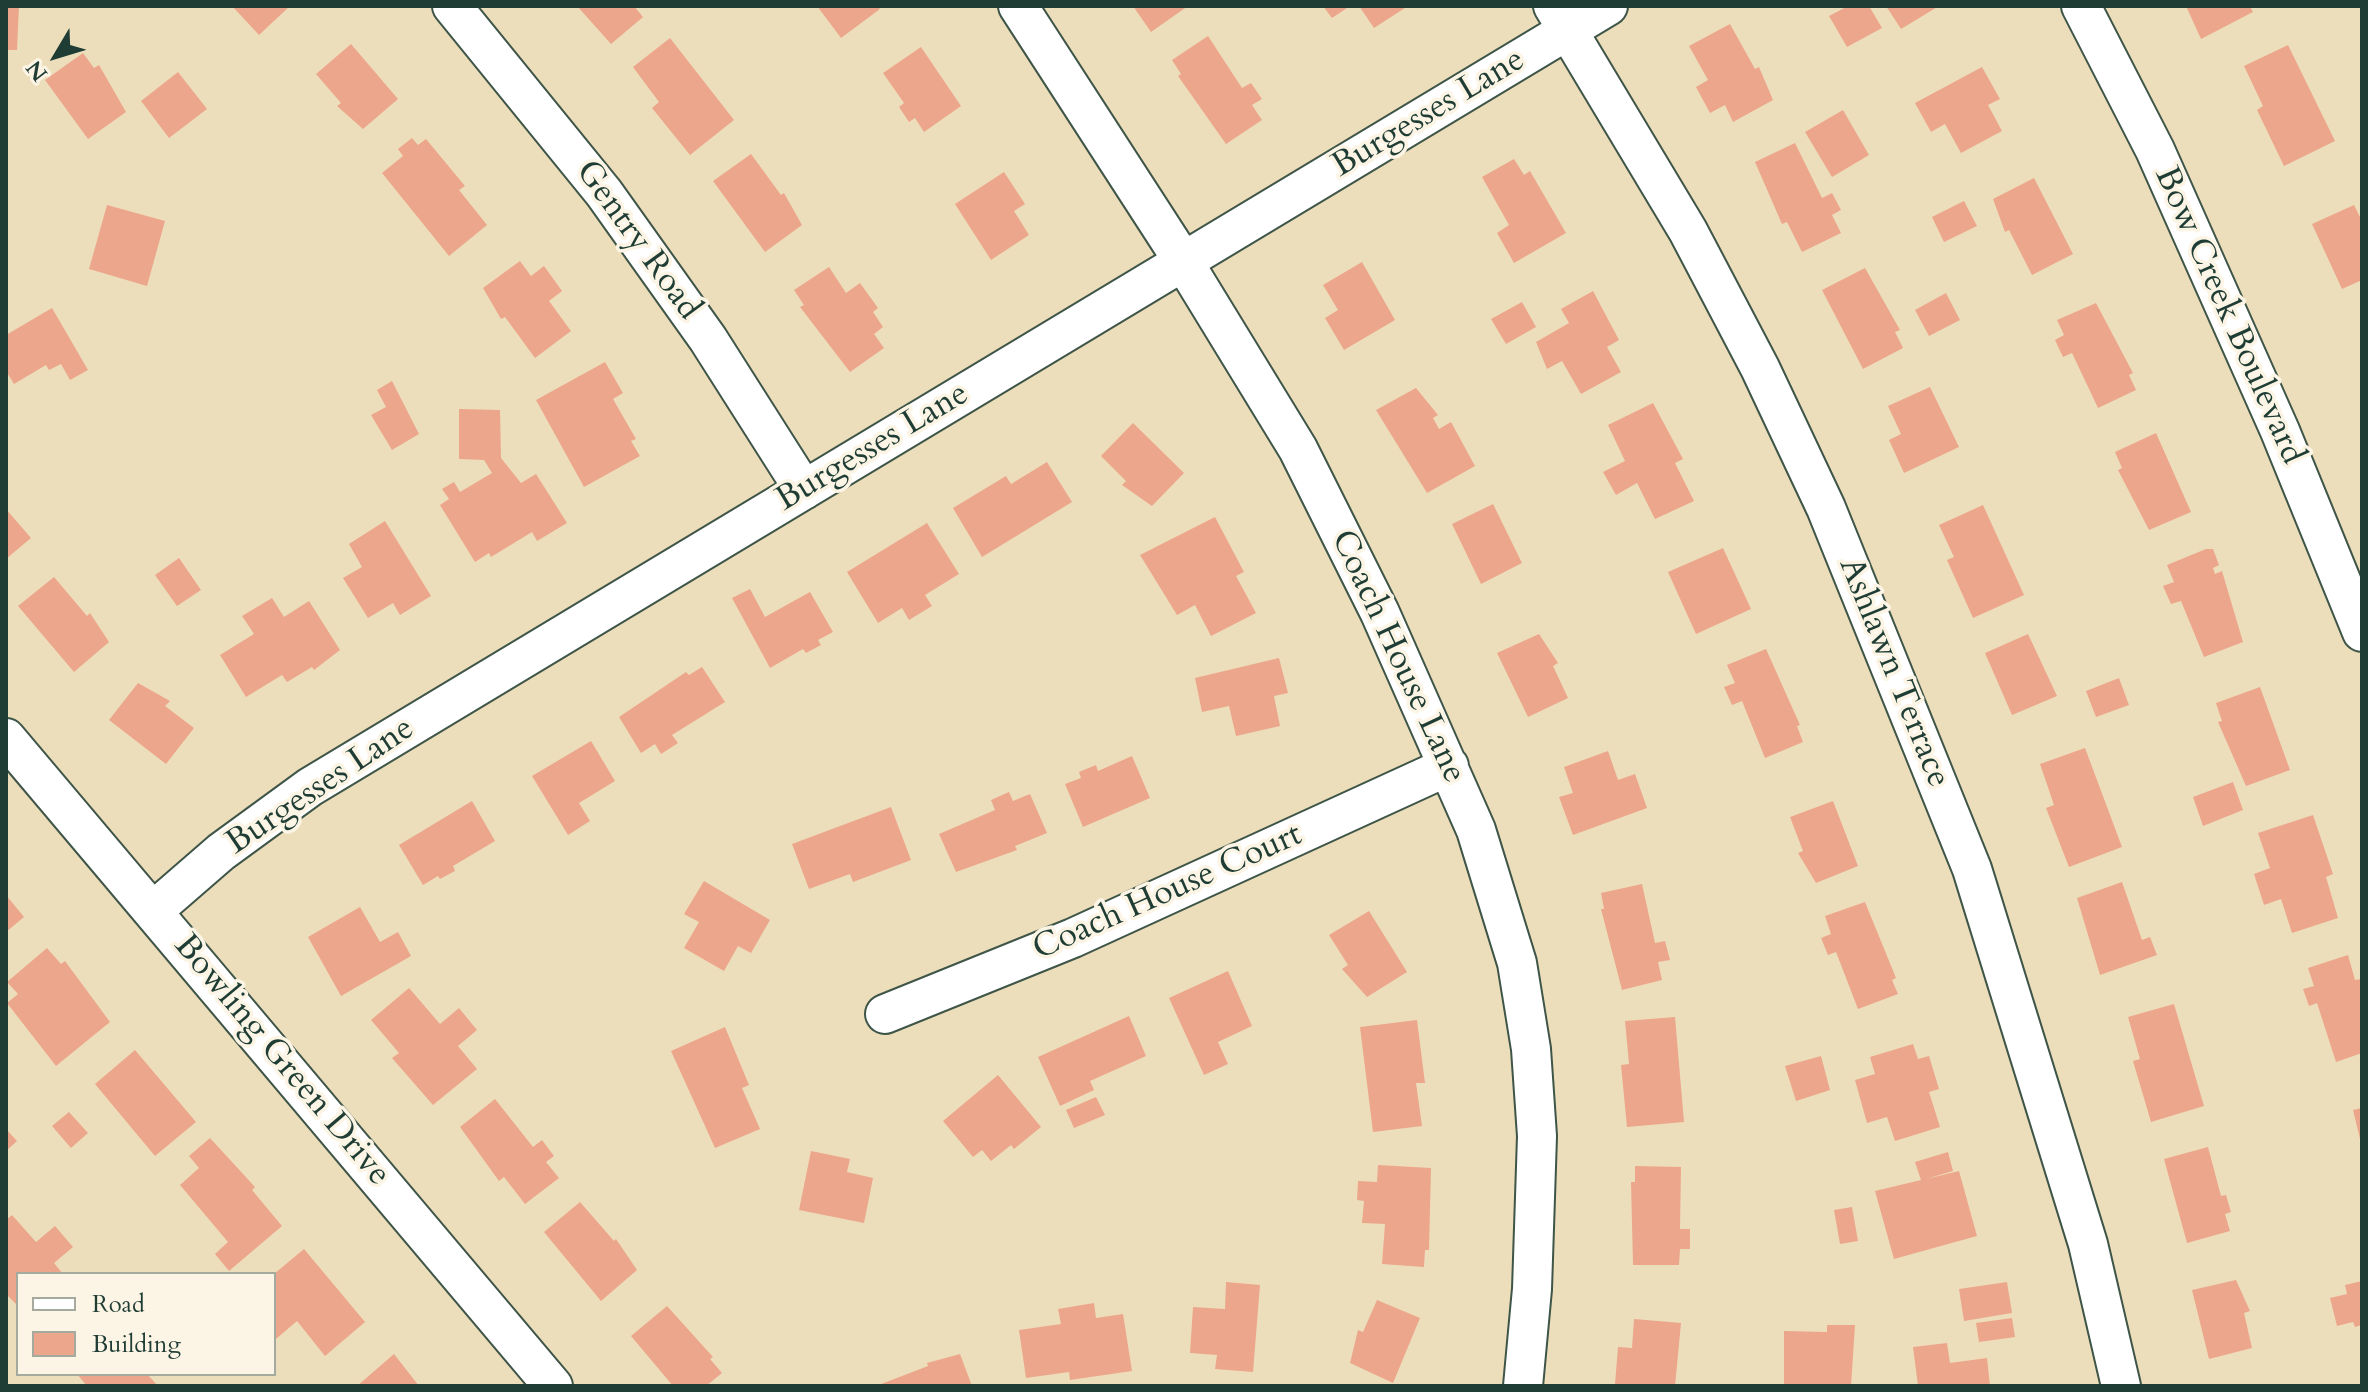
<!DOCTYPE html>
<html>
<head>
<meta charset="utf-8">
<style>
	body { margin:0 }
	#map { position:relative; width:2368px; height:1392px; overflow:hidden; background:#eddebb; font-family:Cardo,serif }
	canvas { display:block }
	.frame { position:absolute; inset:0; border:8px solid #1f3d34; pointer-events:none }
	.legend { position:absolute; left:16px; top:1272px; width:260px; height:104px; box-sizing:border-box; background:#fcf5e5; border:2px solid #a4ab9e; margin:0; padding:10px 14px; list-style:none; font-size:24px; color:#1f3d34 }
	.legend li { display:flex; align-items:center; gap:16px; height:40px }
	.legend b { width:40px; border:2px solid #a4ab9e }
	.north { position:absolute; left:16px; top:16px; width:80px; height:80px; -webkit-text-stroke:6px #fcf5e5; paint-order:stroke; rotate:232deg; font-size:22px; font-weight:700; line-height:32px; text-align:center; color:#1f3d34 }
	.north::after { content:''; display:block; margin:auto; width:28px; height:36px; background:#1f3d34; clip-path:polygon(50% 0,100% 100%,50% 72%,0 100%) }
</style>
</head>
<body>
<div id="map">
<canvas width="2368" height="1392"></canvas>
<div class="frame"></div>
<ul class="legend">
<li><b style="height:10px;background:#fff"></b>Road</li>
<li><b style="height:22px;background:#eca68c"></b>Building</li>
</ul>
<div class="north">N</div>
</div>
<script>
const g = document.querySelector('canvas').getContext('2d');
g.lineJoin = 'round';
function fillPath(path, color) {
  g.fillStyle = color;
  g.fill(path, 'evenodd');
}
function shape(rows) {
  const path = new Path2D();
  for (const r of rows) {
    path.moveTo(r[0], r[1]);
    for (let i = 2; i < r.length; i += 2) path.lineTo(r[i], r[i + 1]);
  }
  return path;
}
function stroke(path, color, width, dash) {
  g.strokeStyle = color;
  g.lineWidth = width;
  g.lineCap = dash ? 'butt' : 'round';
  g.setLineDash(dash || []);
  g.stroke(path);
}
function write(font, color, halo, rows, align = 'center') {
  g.font = font + ' Cardo,serif';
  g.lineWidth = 7;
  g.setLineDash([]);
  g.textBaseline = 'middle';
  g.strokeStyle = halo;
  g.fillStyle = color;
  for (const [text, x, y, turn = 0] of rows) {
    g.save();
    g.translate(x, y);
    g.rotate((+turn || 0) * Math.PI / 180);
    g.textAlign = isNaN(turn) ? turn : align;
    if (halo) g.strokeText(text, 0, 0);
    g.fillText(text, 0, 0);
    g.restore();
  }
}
const building = shape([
	[6,6,19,6,17,50,6,50],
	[232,6,290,6,259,35],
	[577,6,634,6,643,17,611,44],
	[817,6,877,6,880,9,841,38],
	[1133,6,1188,6,1151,32],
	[1323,6,1350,6,1332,18],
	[1359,6,1408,6,1374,28],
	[1848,6,1869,6,1882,28,1847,47,1829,16],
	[1886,6,1939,6,1901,29],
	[2186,6,2250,6,2253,12,2201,39],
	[1730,24,1755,69,1759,67,1773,100,1733,122,1725,105,1710,113,1696,87,1708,80,1689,46],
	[1208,36,1242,88,1251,83,1262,99,1252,105,1262,120,1226,144,1178,76,1181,74,1172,60],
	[670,38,734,120,690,155,652,108,659,102,633,67],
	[351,44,398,99,363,129,337,106,341,103,316,74],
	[2288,45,2335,141,2284,166,2257,110,2263,106,2244,66],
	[921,47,961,106,924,132,915,118,909,122,899,107,904,103,883,73],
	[83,53,94,68,99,65,126,112,88,139,45,80],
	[1982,67,2000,99,1988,105,2002,131,1961,153,1945,124,1931,132,1915,103],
	[178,72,207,109,169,138,141,101],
	[1843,110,1869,155,1832,177,1805,132],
	[412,138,418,145,426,139,465,186,459,190,487,225,449,256,382,173,403,156,398,149],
	[1795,143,1822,198,1832,193,1841,210,1832,215,1841,233,1802,252,1787,222,1782,224,1755,162],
	[751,154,781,195,784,193,802,225,765,252,713,181],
	[1514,159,1524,175,1530,171,1566,233,1514,263,1497,233,1509,225,1482,177],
	[1004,172,1025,204,1014,211,1029,235,991,260,955,204],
	[2034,178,2073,254,2032,275,2009,230,2005,232,1993,199],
	[1964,201,1977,226,1944,242,1932,217],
	[107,205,165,221,147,286,89,269],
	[2354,205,2362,221,2362,280,2342,289,2312,224],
	[520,261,531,276,544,266,562,291,549,301,571,331,535,358,505,317,501,319,483,288],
	[1362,262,1395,320,1344,350,1325,318,1338,310,1323,285],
	[829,267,846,293,860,283,878,308,873,312,883,327,874,334,884,348,850,372,800,307,804,305,794,290],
	[1865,268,1900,330,1895,332,1903,348,1863,369,1822,290],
	[1593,291,1619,340,1607,347,1621,372,1581,394,1562,361,1547,369,1536,342,1569,323,1561,309],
	[1946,293,1960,320,1929,336,1915,310],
	[1522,302,1536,327,1506,344,1491,319],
	[2096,303,2133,373,2129,375,2136,390,2098,408,2072,353,2063,357,2055,340,2064,335,2057,320],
	[52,308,88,370,70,380,61,364,49,370,46,365,14,384,6,371,6,335],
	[605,362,623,393,613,399,636,439,631,441,640,456,584,487,536,400],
	[392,381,419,434,392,450,371,415,386,407,377,390],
	[1930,387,1959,447,1904,473,1889,440,1901,434,1888,406],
	[1416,388,1438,415,1433,418,1439,429,1451,422,1475,466,1427,493,1376,410],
	[1653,403,1683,459,1675,463,1694,501,1655,519,1637,483,1616,495,1603,472,1625,461,1608,425],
	[459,409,500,410,501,458,521,483,536,474,567,523,537,541,532,532,491,557,489,553,475,562,440,505,449,499,442,489,454,482,460,492,492,473,484,460,459,459],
	[1133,423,1184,473,1152,506,1122,485,1126,481,1101,456],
	[2156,433,2191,512,2149,530,2118,470,2122,468,2115,452],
	[1047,462,1072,502,982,557,953,508,1006,476,1011,484],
	[1493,504,1522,563,1481,584,1452,524],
	[1983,505,2024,595,1973,618,1947,560,1954,557,1939,525],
	[6,509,31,538,6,559],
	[1215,517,1244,572,1236,576,1256,613,1211,636,1195,605,1177,615,1140,555],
	[385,521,431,596,400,615,393,603,368,618,343,578,362,567,349,544],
	[927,523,959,574,925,595,932,606,909,620,902,608,878,623,847,572],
	[1723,548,1751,609,1696,634,1668,572],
	[2206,549,2213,549,2219,565,2213,568,2215,574,2222,571,2243,642,2204,657,2181,601,2171,604,2163,586,2174,582,2167,565],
	[179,558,201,590,177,606,155,575],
	[54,577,87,616,90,613,109,642,74,672,18,606],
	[750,589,765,617,810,592,833,632,818,640,821,645,806,653,803,649,770,668,732,598],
	[272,598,284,617,309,601,340,650,314,670,312,667,287,682,282,675,246,697,220,655,254,634,242,616],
	[1539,634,1558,663,1553,666,1568,698,1528,717,1497,653],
	[2028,634,2057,696,2012,715,1985,653],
	[1766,649,1800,725,1797,726,1803,742,1765,758,1742,701,1732,705,1724,687,1735,683,1727,665],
	[1279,658,1288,693,1274,696,1280,726,1236,736,1229,706,1202,712,1195,678],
	[702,667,725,702,672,735,678,743,661,754,655,744,641,753,619,717,686,672,689,675],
	[2119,678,2129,705,2096,717,2086,691],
	[138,683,170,701,165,706,194,728,166,764,109,720],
	[2260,687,2290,770,2246,786,2218,722,2222,721,2216,703],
	[591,741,615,781,579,803,590,821,568,835,532,776],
	[2085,748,2122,847,2069,867,2046,808,2054,805,2040,764],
	[1608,751,1618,780,1635,774,1647,808,1573,835,1559,797,1573,793,1564,767],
	[1132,756,1150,798,1083,827,1065,784,1081,778,1079,772,1096,765,1098,771],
	[2233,782,2243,810,2203,826,2193,797],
	[1009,792,1013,801,1030,794,1047,833,1015,846,1017,850,956,872,939,834,995,810,991,800],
	[472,801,495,841,453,866,455,871,440,879,438,876,423,885,399,845],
	[1833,801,1858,866,1816,883,1798,853,1803,851,1790,817],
	[891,807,911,860,853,882,850,874,809,889,792,844],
	[2313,815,2333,874,2326,877,2338,918,2292,933,2281,899,2264,905,2254,874,2270,868,2258,833],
	[704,881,770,920,751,953,738,946,724,971,684,948,699,922,684,914],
	[2122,882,2142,940,2150,937,2157,955,2100,975,2077,898],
	[1642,884,1655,943,1665,941,1670,960,1658,962,1662,980,1622,990,1601,909,1604,909,1601,893],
	[6,895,24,917,6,932],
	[1865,902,1896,978,1892,980,1898,994,1858,1009,1836,952,1828,955,1821,938,1831,934,1825,916],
	[360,907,380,942,398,932,411,956,341,996,308,937],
	[1369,911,1407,972,1367,997,1342,969,1348,965,1329,935],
	[47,948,61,964,65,961,110,1022,56,1066,7,1003,18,994,7,982],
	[2348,955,2355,980,2361,979,2362,983,2362,1053,2336,1062,2317,1003,2309,1006,2303,989,2314,986,2308,968],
	[1228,971,1252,1026,1218,1042,1228,1064,1204,1075,1169,998],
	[409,988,440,1024,459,1008,477,1030,458,1046,477,1069,433,1105,392,1058,399,1053,371,1020],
	[2174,1004,2204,1106,2151,1122,2133,1061,2140,1059,2128,1017],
	[1129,1016,1146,1056,1090,1081,1094,1090,1060,1106,1038,1057],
	[1675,1017,1684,1122,1627,1127,1621,1065,1629,1064,1625,1021],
	[1417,1020,1425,1083,1416,1083,1422,1126,1373,1132,1360,1027],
	[725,1027,749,1085,742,1088,760,1129,715,1148,671,1051],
	[1913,1044,1918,1059,1929,1056,1939,1089,1929,1092,1940,1127,1895,1141,1887,1117,1867,1123,1855,1080,1875,1074,1870,1057],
	[135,1050,196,1122,155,1156,95,1084],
	[1821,1056,1830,1090,1796,1101,1785,1066],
	[998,1075,1041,1127,1014,1149,1011,1145,991,1161,982,1150,973,1157,943,1121],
	[1096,1097,1105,1115,1074,1128,1066,1110],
	[495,1099,533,1147,542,1140,554,1156,546,1162,559,1178,525,1204,504,1177,499,1181,460,1127],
	[2362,1108,2362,1143,2361,1143,2353,1110],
	[69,1112,88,1133,71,1148,52,1126],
	[6,1129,17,1141,6,1151],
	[210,1138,255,1187,252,1190,282,1226,229,1271,215,1254,228,1242,180,1185,199,1168,189,1156],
	[2208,1147,2221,1196,2226,1195,2231,1212,2225,1214,2230,1231,2187,1243,2164,1159],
	[811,1151,850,1159,847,1172,873,1178,864,1223,799,1210],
	[1948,1152,1953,1171,1926,1179,1959,1171,1977,1236,1894,1259,1875,1191,1921,1180,1915,1162],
	[1378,1165,1431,1168,1429,1250,1425,1250,1424,1267,1382,1264,1385,1224,1362,1223,1364,1201,1357,1200,1358,1181,1377,1182],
	[1635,1166,1681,1167,1680,1229,1690,1229,1690,1249,1680,1249,1679,1265,1633,1265,1631,1182,1635,1182],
	[580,1202,614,1241,616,1239,637,1270,601,1301,544,1232],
	[1852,1207,1858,1241,1840,1244,1834,1210],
	[12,1215,36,1242,55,1226,73,1247,54,1263,63,1274,18,1274,18,1306,6,1294,6,1220],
	[304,1249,365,1322,325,1356,297,1321,276,1339,274,1336,274,1274],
	[2236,1280,2250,1311,2244,1313,2252,1348,2209,1359,2192,1290],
	[2362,1281,2362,1325,2355,1327,2353,1322,2337,1326,2330,1298,2347,1294,2345,1285],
	[1226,1282,1260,1285,1253,1372,1215,1369,1217,1355,1190,1353,1193,1307,1225,1309],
	[2007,1282,2012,1313,1964,1321,1959,1289],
	[1377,1300,1420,1318,1393,1383,1350,1363,1358,1330,1363,1332],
	[1094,1303,1096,1318,1123,1314,1132,1371,1070,1380,1069,1372,1026,1378,1019,1330,1061,1324,1058,1309],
	[667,1306,713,1357,710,1359,722,1373,706,1386,673,1386,631,1336],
	[2012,1318,2015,1337,1979,1342,1976,1323],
	[1634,1319,1681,1323,1675,1386,1615,1384,1618,1347,1632,1348],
	[1827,1325,1855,1325,1851,1386,1784,1386,1784,1331,1827,1332],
	[1947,1343,1950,1363,1987,1358,1990,1386,1918,1386,1913,1347],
	[394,1354,419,1386,357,1386],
	[960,1354,972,1386,876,1386,928,1366,927,1363],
	[77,1374,147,1374,158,1386,87,1386]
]);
const minor = shape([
	[452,6,604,193,708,339,804,490],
	[1018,6,1183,261,1298,449,1380,613,1476,830,1517,963,1531,1049,1537,1136,1532,1289,1523,1386],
	[1553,6,1688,231,1760,368,1826,508,1972,869,2088,1244,2121,1386],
	[2081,6,2155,150,2280,431,2362,632],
	[6,738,553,1386],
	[153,911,221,852,310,787,1608,6],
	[885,1014,1073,938,1449,766]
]);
const streetNames = [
	["Burgesses Lane",1429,114,-31],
	["Gentry Road",637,241,54],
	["Bow Creek Boulevard",2228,316,66],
	["Burgesses Lane",873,448,-31],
	["Coach House Lane",1397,657,65],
	["Ashlawn Terrace",1893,673,68],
	["Burgesses Lane",321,787,-34],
	["Coach House Court",1168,893,-24],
	["Bowling Green Drive",281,1061,50]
];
fillPath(building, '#eca68c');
stroke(minor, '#3e5548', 42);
stroke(minor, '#fff', 38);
write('34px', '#1f3d34', '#fcf5e5', streetNames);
</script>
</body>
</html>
